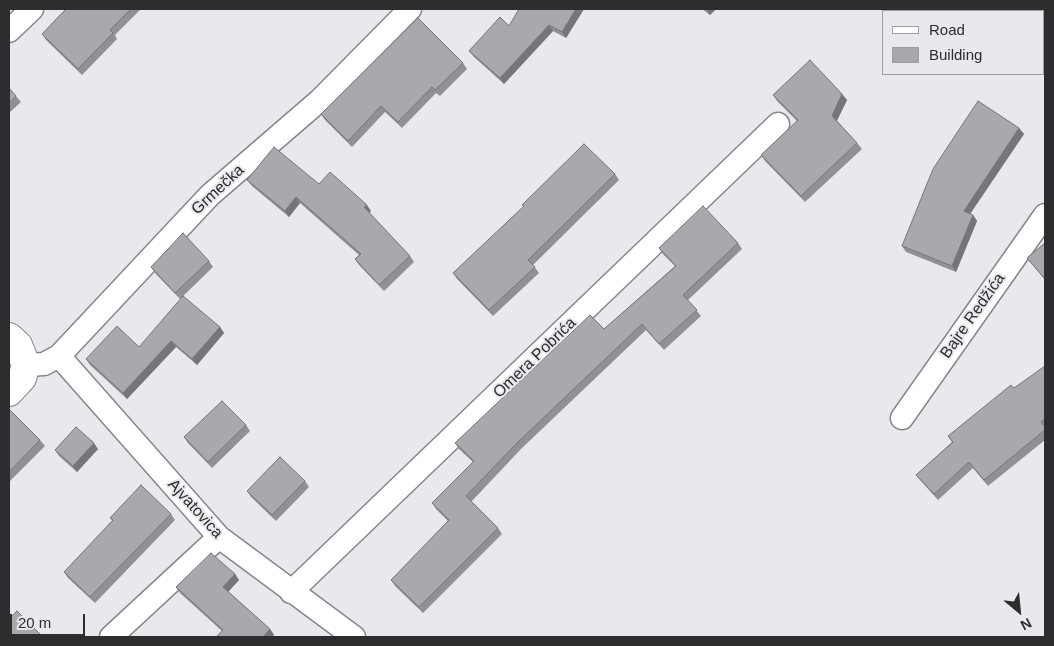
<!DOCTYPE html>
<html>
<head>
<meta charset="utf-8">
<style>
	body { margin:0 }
	#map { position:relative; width:1054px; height:646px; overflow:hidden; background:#e7e9ed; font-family:Arial,sans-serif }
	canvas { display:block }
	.frame { position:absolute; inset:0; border:10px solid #2c2d2e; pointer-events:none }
	.legend { position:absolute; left:882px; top:10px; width:162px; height:65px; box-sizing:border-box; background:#e7e9ed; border:1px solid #9c9ea1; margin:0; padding:6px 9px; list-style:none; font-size:15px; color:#2c2d2e }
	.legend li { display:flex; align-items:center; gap:10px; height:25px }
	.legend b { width:25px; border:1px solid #9c9ea1 }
	.north { position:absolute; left:994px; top:586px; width:50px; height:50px; -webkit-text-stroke:4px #e7e9ed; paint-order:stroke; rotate:152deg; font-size:14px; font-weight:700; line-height:20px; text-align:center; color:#2c2d2e }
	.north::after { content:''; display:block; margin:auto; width:18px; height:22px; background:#2c2d2e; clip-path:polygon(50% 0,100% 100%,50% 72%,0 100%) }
	.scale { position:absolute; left:10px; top:614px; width:75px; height:22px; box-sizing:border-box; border:2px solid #2c2d2e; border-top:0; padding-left:6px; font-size:15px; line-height:18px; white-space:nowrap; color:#2c2d2e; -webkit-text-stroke:4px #e7e9ed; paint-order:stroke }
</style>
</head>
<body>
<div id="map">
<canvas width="1054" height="646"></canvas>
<div class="frame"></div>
<ul class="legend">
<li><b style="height:6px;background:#fff"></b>Road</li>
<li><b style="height:14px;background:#a7a9ad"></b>Building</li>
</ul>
<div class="north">N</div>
<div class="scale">20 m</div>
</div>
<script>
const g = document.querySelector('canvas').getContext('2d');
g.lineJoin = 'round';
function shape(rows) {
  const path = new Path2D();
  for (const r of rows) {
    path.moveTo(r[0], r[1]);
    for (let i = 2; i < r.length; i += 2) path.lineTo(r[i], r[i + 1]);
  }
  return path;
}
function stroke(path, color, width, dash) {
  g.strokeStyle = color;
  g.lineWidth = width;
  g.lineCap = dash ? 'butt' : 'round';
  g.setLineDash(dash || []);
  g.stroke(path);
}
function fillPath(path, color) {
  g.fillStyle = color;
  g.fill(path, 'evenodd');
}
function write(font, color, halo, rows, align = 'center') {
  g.font = font + ' Arial,sans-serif';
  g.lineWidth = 4;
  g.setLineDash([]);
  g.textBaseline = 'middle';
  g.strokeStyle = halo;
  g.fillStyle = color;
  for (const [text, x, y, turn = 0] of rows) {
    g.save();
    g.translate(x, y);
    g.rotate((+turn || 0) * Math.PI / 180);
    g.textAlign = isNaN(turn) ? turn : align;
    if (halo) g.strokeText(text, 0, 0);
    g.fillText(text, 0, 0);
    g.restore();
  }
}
const street = shape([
	[9,31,32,9],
	[59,356,219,537,354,637],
	[26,365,44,364,59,356,210,195,320,100,410,9],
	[902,418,1045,215],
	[291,592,778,124],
	[111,637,219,537]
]);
const secondary = shape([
	[9,337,18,345,26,365,22,378,9,392]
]);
const wall = shape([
	[66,9,141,9,115,35,117,39,82,75,46,40,42,34],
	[519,9,584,9,566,38,553,31,504,84,474,57,469,51,509,26],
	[702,9,716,9,710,15],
	[463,63,467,69,440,96,436,93,402,128,385,112,352,147,325,120,321,114],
	[9,88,16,96,21,102,9,113],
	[842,94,847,100,837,121,857,143,862,149,805,202,765,161,761,155,797,121,777,101,773,95],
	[1019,128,1024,134,970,214,973,215,977,221,956,272,906,252,902,246],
	[615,174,619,180,533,265,539,273,493,316,457,279,453,273],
	[247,180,319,184,371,211,369,213,410,256,414,262,384,291,359,265,355,259,359,255,300,203,289,217,252,186],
	[738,243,742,249,688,300,701,316,664,350,646,330,521,449,471,502,498,528,502,534,423,613,395,586,391,580,448,521,436,509,432,503,473,462,459,449,455,443,604,329,675,266,663,254,659,248],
	[1045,243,1045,280,1027,258],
	[209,261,213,267,180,299,155,273,151,267],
	[220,327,224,333,197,365,176,347,127,399,90,365,86,359],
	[1045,366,1045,440,988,486,973,468,938,500,921,481,916,475,952,442,948,436],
	[9,409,40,440,45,446,9,482],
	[246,425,250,431,212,468,188,443,184,437],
	[98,449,77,472,59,456,55,450],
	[305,481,309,487,276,521,251,497,247,491],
	[171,514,175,520,95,603,68,578,64,572,113,521,110,518],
	[235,574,239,580,228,592,270,629,274,635,222,631,180,593,176,587]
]);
const shadedWall = shape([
	[576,9,584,9,566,38,562,32],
	[706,9,716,9,710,15],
	[549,25,553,31,504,84,500,78],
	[842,94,847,100,836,122,832,116],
	[1019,128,1024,134,968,217,964,211],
	[296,197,300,203,289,217,285,211],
	[367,205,371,211,369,213,364,207],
	[973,215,977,221,956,272,952,266],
	[220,327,224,333,197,365,192,359],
	[171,341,176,347,127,399,123,393],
	[94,443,98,449,77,472,73,466],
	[235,574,239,580,227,593,223,587],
	[270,629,274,635,272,637,263,637]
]);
const building = shape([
	[66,9,131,9,110,30,113,33,78,69,42,34,66,9],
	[519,9,576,9,562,32,549,25,500,78,469,51,500,17,509,26,519,9],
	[418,18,463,63,435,90,432,87,398,122,381,106,348,141,321,114,418,18],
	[810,60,842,94,832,116,857,143,801,196,761,155,798,120,773,95,810,60],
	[9,88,16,96,9,103,9,88],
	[978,101,1019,128,964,211,973,215,952,266,902,246,933,169,978,101],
	[584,144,615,174,528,260,535,267,489,310,453,273,524,206,522,205,584,144],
	[274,147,319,184,330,172,367,205,364,207,410,256,379,285,355,259,361,254,296,197,285,211,247,180,274,147],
	[703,206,738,243,683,295,697,310,659,344,642,324,517,443,466,496,498,528,419,607,391,580,449,520,432,503,474,461,455,443,590,315,604,329,676,266,659,248,703,206],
	[183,233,209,261,175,293,151,267,183,233],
	[1045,243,1045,279,1027,258,1045,243],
	[183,296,220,327,192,359,171,341,123,393,86,359,117,326,139,347,183,296],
	[1045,366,1045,419,1041,422,1045,427,1045,430,984,480,969,462,934,494,916,475,953,442,948,436,1011,385,1014,388,1045,366],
	[222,401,246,425,208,462,184,437,222,401],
	[9,409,40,440,9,472,9,409],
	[76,427,94,443,73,466,55,450,76,427],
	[280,457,305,481,272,515,247,491,280,457],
	[141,485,171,514,90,597,64,572,113,520,110,518,141,485],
	[211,553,235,574,223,587,270,629,263,637,216,637,223,630,176,587,211,553],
	[17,611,40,634,37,637,9,637,9,619,17,611]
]);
const streetNames = [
	["Grmečka",218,190,-43],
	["Bajre Redžića",973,316,-55],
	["Omera Pobrića",535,358,-44],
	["Ajvatovica",195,509,48]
];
stroke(street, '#85878b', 25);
stroke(secondary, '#85878b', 30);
stroke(street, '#fff', 22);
stroke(secondary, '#fff', 28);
fillPath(wall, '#909195');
fillPath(shadedWall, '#757679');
fillPath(building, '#a7a9ad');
stroke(building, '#757679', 1);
write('16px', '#2c2d2e', '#e7e9ed', streetNames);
</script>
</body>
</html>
